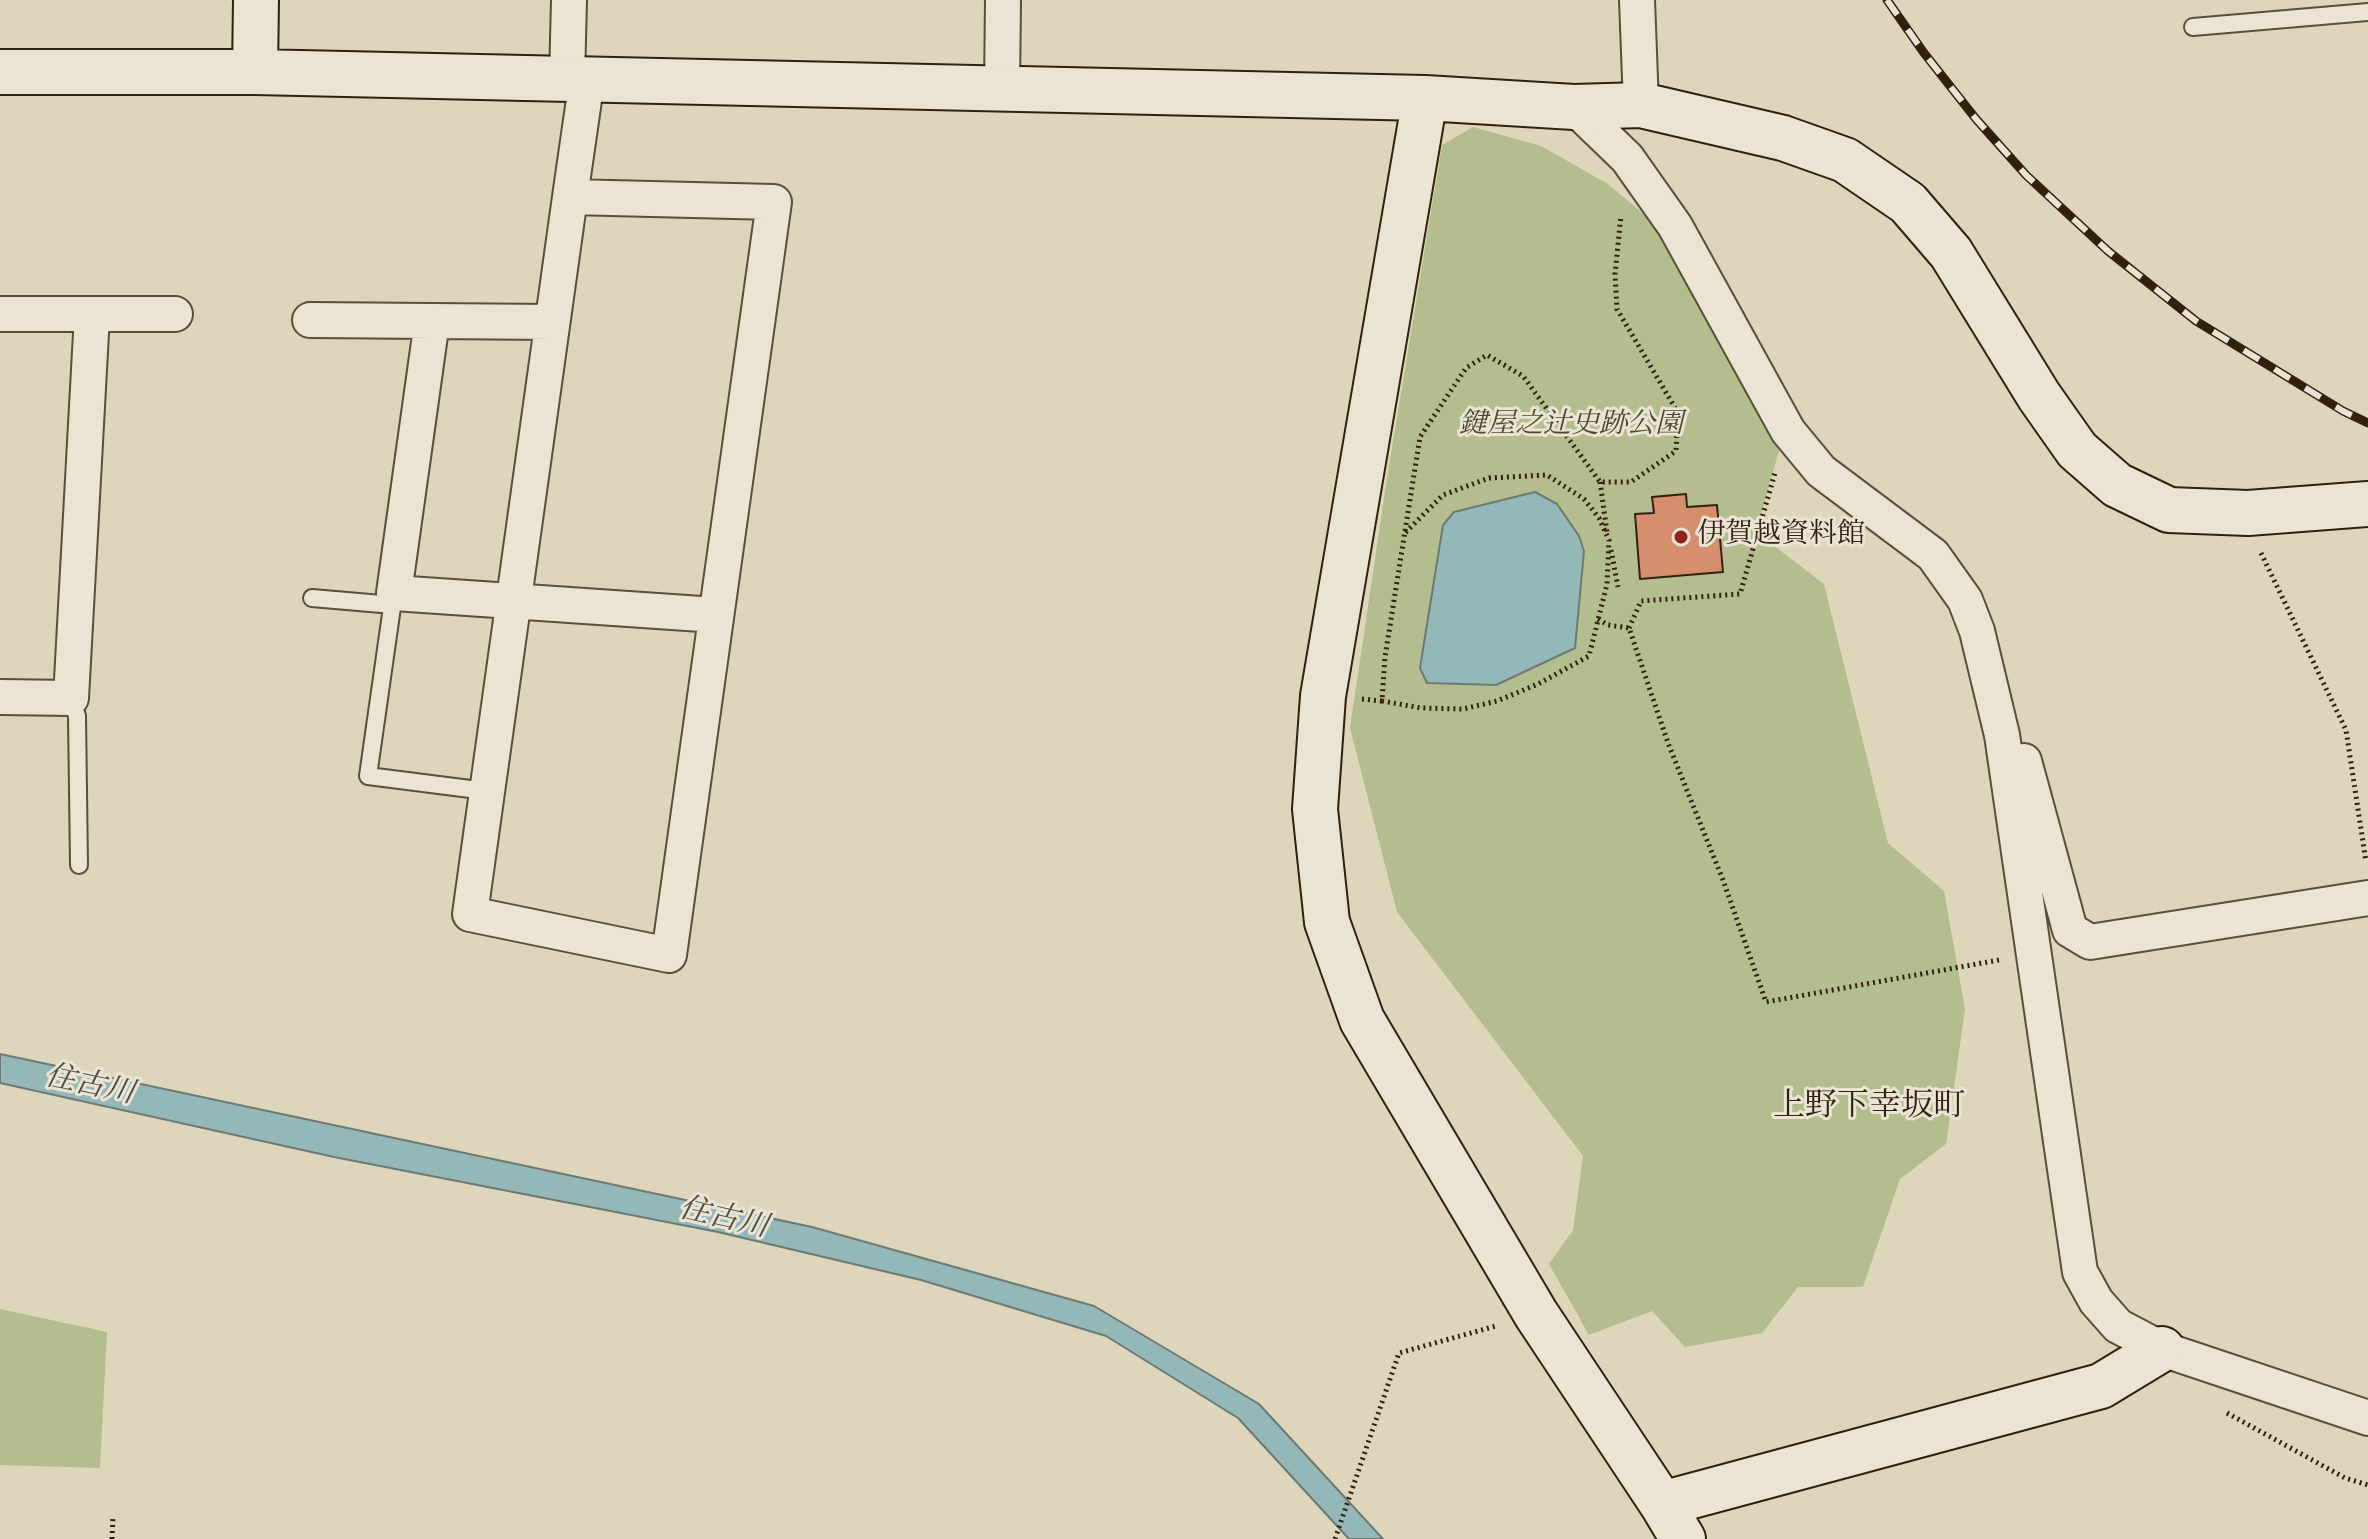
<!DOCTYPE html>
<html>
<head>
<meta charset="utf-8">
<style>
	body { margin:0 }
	canvas { display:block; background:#ddd6bb }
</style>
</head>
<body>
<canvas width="2368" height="1539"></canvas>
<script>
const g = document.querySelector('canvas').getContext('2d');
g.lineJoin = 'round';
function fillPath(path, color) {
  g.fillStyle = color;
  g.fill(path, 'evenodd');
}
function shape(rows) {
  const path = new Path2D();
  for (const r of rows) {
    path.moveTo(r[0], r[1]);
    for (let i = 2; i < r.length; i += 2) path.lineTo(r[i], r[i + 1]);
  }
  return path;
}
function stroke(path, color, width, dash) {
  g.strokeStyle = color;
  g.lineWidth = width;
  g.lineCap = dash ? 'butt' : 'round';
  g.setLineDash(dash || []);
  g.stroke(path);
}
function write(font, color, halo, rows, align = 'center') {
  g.font = font + ' "Sorts Mill Goudy","Noto Serif JP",serif';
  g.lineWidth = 6;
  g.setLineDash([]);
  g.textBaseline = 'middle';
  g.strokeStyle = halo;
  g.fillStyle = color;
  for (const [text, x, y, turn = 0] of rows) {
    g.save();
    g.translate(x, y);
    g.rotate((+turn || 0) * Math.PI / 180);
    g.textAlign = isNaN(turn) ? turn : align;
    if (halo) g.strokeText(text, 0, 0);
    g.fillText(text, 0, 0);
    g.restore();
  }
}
const green = shape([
	[1473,127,1541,146,1608,184,1658,226,1780,447,1756,532,1824,584,1888,843,1944,891,1965,1009,1946,1144,1900,1179,1863,1287,1798,1287,1762,1333,1685,1347,1652,1311,1589,1335,1549,1264,1573,1230,1583,1156,1397,912,1350,728,1387,478,1442,145],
	[0,1309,107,1332,100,1468,0,1465]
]);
const water = shape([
	[1535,492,1557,504,1579,536,1584,551,1575,648,1496,685,1427,683,1420,668,1443,525,1454,512,1535,492],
	[0,1054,812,1227,1094,1306,1259,1404,1383,1539,1349,1539,1238,1418,1106,1336,921,1280,718,1232,334,1157,0,1083,0,1054]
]);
const building = shape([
	[1686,494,1687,507,1717,505,1723,572,1640,579,1635,514,1654,513,1652,497,1686,494]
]);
const path = shape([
	[1600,482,1607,532],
	[1611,550,1618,587],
	[2261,553,2346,730,2366,862],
	[1598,619,1608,625,1629,628,1668,743,1723,880,1766,1002,1999,960],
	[1629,628,1641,601,1740,594,1775,473],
	[1362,699,1382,701,1385,657,1420,437,1466,368,1487,355,1523,376,1600,482,1631,482,1676,451,1678,413,1617,309,1615,274,1621,215],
	[1382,701,1421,708,1463,709,1497,701,1538,684,1589,656,1607,584,1609,540,1599,518,1584,499,1547,475,1489,478,1443,495,1405,533],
	[2227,1413,2345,1478,2368,1485],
	[112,1539,113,1516],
	[1335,1539,1399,1353,1496,1326]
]);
const lane = shape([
	[2193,27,2368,12],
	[394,593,368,776,486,791],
	[312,598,393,605],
	[71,698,77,716,79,865]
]);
const street = shape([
	[1637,0,1641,105],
	[567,79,569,0],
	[1002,89,1003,0],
	[1574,107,1627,158,1675,226,1788,431,1821,471,1933,555,1965,600,1977,631,2002,735,2080,1272,2096,1301,2118,1326,2162,1349,2368,1418],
	[570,197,774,202,669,955,470,914,570,197],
	[570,197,587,79],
	[0,314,175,314],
	[310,320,552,322],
	[432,321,394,593,716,615],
	[0,697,71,698,92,315],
	[2024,761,2070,930,2090,942,2368,898]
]);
const secondary = shape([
	[0,72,255,72,1425,98,1574,107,1641,105,1783,138,1845,160,1908,203,1951,253,2039,396,2077,450,2117,485,2169,510,2248,513,2368,504],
	[255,72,256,0],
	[1425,98,1323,696,1315,809,1327,922,1362,1020,1536,1314,1662,1504,1683,1539],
	[1662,1504,2101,1386,2162,1349]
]);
const rail = shape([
	[1887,0,1924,53,1976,119,2026,175,2108,251,2196,321,2343,411,2368,423]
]);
const markers = [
	[1681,537,8,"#8f2418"]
];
const parkNames = [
	["鍵屋之辻史跡公園",1571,427]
];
const poiNames = [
	["伊賀越資料館",1697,537]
];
const waterNames = [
	["住古川",89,1088,12],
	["住古川",723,1221,13]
];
const quarterNames = [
	["上野下幸坂町",1869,1110]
];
fillPath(green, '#b4bd8d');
fillPath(water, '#94b7b7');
stroke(water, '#6d7a73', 2);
fillPath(building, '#d58f6d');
stroke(building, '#321f0e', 2);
stroke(lane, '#5d4d39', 20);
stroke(street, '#5d4d39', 38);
stroke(secondary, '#321f0e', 48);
stroke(path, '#321f0e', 5, [2, 4]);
stroke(lane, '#e9e4d3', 16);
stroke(street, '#e9e4d3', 34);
stroke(secondary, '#e9e4d3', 44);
stroke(rail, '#321f0e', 9);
stroke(rail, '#e9e4d3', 6, [18]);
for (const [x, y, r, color] of markers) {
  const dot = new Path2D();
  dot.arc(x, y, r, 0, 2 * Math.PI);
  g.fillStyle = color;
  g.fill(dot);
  stroke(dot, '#e9e4d3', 3);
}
write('italic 28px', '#52462e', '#e9e4d3', parkNames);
write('28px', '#321f0e', '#e9e4d3', poiNames, 'left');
write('italic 30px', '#4f4d41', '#e9e4d3', waterNames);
write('32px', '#321f0e', '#e9e4d3', quarterNames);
</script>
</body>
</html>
